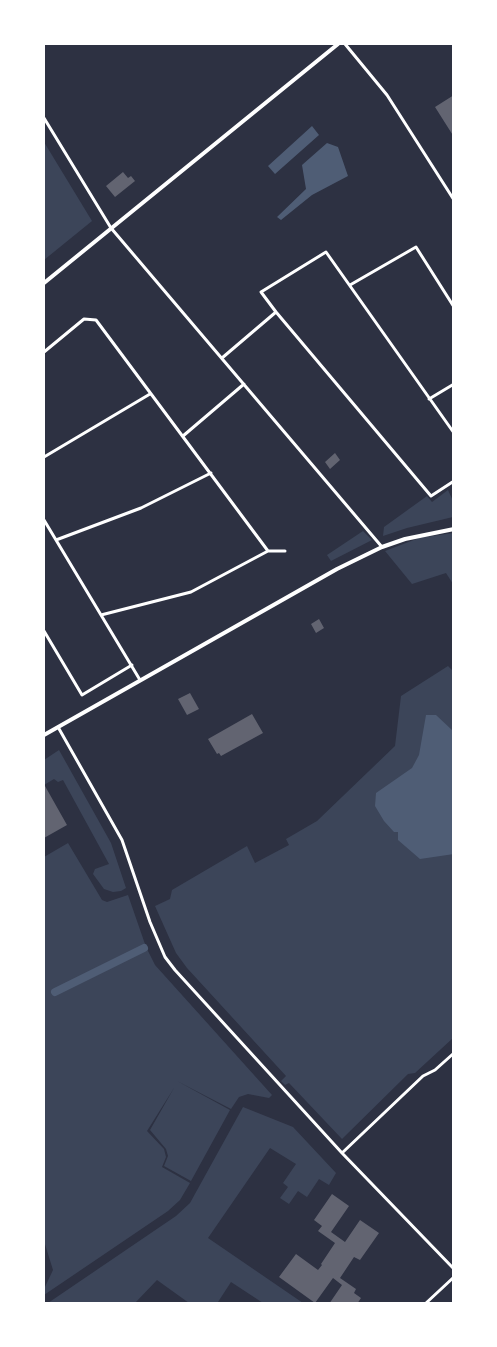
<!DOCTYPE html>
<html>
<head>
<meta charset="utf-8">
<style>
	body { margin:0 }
	#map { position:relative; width:497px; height:1347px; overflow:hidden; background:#2d3142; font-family:"Fira Sans Condensed",sans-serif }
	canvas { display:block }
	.frame { position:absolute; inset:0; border:45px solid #fff; pointer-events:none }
</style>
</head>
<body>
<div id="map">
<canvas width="497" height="1347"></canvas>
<div class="frame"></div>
</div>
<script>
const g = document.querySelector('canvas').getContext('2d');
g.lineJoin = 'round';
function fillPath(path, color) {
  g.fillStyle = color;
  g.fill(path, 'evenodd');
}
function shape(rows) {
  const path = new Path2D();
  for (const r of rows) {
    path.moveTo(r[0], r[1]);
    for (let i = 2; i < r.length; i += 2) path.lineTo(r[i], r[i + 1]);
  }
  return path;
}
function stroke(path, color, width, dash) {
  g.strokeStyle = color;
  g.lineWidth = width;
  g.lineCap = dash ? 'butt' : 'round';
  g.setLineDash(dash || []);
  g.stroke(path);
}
const green = shape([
	[44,142,92,221,44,260],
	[448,490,453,501,453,517,407,528,383,536,384,527,427,496,432,502],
	[363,531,372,540,331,561,327,555],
	[453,533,453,584,446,573,412,584,385,551,419,538],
	[448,666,453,671,453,1038,415,1073,408,1074,342,1139,289,1083,285,1085,281,1081,286,1076,187,968,176,953,155,906,170,899,172,890,247,846,255,863,289,845,286,839,317,821,395,746,401,696],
	[59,750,111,843,126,888,121,891,113,892,104,889,93,874,95,869,109,864,63,780,58,782,54,779,44,785,44,760],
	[68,843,102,900,107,902,128,895,146,947,155,965,272,1095,269,1098,248,1094,239,1097,231,1109,177,1081,230,1110,191,1181,164,1166,168,1156,166,1149,150,1130,174,1088,147,1131,164,1149,166,1157,162,1167,190,1183,180,1200,168,1211,44,1295,44,1289,53,1270,44,1241,44,857],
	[243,1107,293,1127,336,1173,329,1185,319,1179,307,1197,298,1191,289,1204,280,1198,288,1187,283,1183,296,1164,270,1148,208,1238,303,1303,263,1303,231,1282,218,1302,219,1303,189,1303,157,1280,135,1303,48,1303,176,1216,190,1203]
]);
const water = shape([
	[312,126,319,135,275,174,268,166],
	[327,143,338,147,348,176,312,195,281,220,277,217,306,189,302,165],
	[426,715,436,715,453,731,454,854,420,859,398,840,398,832,394,832,384,821,375,806,376,793,412,768,419,755]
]);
const canal = shape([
	[55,992,144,948]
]);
const building = shape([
	[454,95,454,137,435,107],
	[123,172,128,178,131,176,135,181,115,197,106,186],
	[335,453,340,460,330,469,325,462],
	[319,619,324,628,316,633,311,624],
	[190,693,199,709,187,715,178,699],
	[252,714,263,733,221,756,219,753,217,754,208,739],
	[45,786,67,825,44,838,44,787],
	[332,1194,349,1206,331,1232,345,1242,360,1220,379,1233,360,1260,354,1257,340,1278,356,1289,354,1293,361,1298,357,1304,329,1304,342,1285,333,1278,315,1303,279,1277,296,1254,318,1270,322,1265,321,1264,335,1243,318,1231,322,1226,314,1220]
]);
const minor = shape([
	[345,44,387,95,454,200],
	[44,118,111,228,382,547],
	[350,285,416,247,454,307],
	[276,312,261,292,326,252,454,433],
	[44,352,84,319,96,320,268,551],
	[222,358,276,312,431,496,454,481],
	[429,399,454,384],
	[183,436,244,384],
	[44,457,150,394],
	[44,520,140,680],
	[56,540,141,508,211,473],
	[101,615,191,592,268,551,285,551],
	[44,631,82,695,132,665],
	[58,727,122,840,150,922,165,957,175,970,342,1153,454,1269],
	[342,1153,423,1076,435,1070,454,1053],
	[425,1304,454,1277]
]);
const tertiary = shape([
	[44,735,337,569,382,547,405,539,454,529]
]);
const secondary = shape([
	[44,283,338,44]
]);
fillPath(green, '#3c4559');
fillPath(water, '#4f5d75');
stroke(canal, '#4f5d75', 8);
fillPath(building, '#626471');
stroke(minor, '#fff', 3);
stroke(tertiary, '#fff', 4);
stroke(secondary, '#fff', 4);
</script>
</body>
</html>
